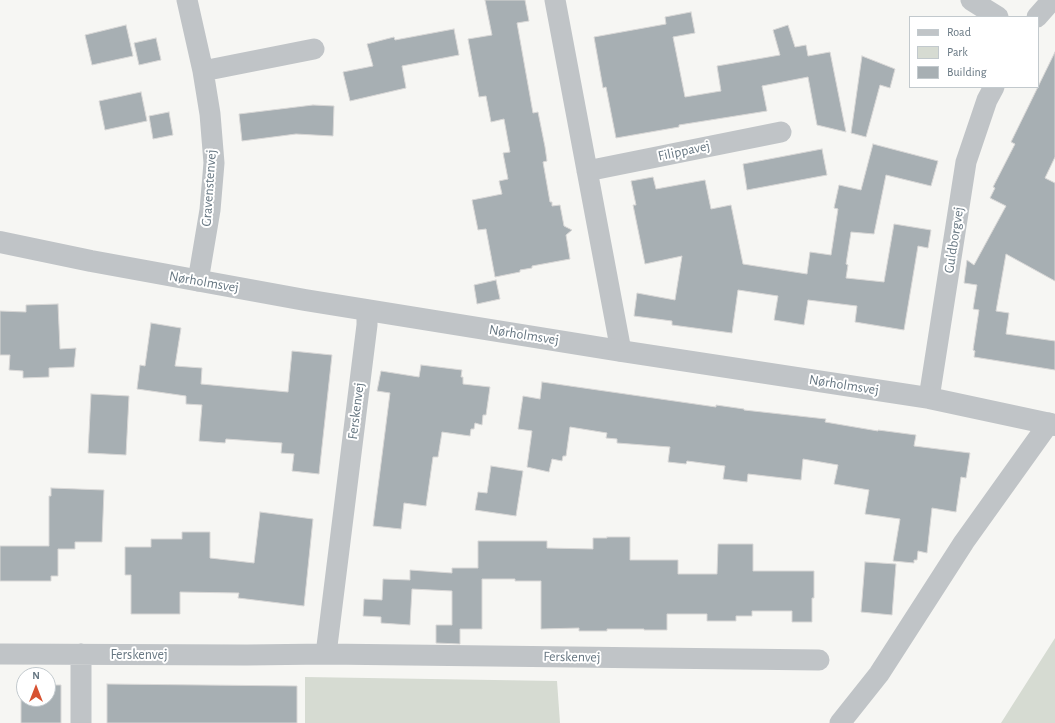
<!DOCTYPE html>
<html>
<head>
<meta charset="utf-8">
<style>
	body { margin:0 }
	#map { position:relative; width:1055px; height:723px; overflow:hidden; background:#f6f6f3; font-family:"Alegreya Sans",sans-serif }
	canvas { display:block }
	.legend { position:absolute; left:909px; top:16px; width:130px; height:72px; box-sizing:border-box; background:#fff; border:1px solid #c2c9cd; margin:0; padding:5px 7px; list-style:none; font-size:12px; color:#677782 }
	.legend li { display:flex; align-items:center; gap:8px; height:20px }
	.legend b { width:20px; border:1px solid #c2c9cd }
	.north { position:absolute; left:16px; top:667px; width:40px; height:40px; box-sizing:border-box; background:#fff; border:1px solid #c2c9cd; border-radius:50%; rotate:0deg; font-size:11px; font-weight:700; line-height:16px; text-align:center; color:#677782 }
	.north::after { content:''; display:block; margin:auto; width:14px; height:18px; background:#d75232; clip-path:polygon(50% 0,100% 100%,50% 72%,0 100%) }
</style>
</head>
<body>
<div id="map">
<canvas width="1055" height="723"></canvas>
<ul class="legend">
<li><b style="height:5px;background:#c0c4c7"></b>Road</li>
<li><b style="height:11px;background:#d6dbd2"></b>Park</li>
<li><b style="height:11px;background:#a7afb3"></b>Building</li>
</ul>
<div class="north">N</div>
</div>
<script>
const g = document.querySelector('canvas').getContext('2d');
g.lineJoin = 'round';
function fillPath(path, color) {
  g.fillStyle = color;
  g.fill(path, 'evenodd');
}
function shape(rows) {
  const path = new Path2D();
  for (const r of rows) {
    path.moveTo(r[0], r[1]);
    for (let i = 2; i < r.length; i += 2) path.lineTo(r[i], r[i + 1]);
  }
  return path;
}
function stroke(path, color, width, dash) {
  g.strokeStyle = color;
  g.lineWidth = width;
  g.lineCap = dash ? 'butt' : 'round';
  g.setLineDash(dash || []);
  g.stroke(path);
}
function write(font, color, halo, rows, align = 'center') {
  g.font = font + ' "Alegreya Sans",sans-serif';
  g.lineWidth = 4;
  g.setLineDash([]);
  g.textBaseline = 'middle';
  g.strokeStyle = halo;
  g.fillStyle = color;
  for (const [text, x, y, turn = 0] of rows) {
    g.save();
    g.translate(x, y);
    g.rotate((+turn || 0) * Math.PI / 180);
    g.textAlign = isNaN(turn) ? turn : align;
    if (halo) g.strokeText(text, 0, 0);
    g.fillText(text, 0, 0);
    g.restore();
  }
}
const green = shape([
	[1055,638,1055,723,1001,723],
	[305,677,557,681,560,723,305,723]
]);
const building = shape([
	[485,0,525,0,529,21,517,23,533,113,538,112,545,147,547,161,543,162,550,202,552,202,552,206,560,205,564,226,572,230,566,235,570,259,532,266,532,268,520,270,520,272,495,277,486,229,478,230,472,200,502,194,499,181,508,179,503,153,510,152,504,119,491,122,486,96,479,97,468,39,492,35,485,0],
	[691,12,695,33,673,37,685,97,721,91,717,66,780,55,773,30,788,25,795,47,806,45,808,56,830,52,846,132,817,125,808,77,762,86,767,111,679,125,679,127,616,138,606,87,603,88,594,37,666,24,665,17,691,12],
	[126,25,133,56,92,65,85,35,126,25],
	[454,29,459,55,402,66,406,88,350,101,343,72,373,66,367,44,394,37,395,40,454,29],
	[156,38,161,60,139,65,134,43,156,38],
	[1055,52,1055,157,1045,178,1055,183,1055,281,1006,254,996,311,1009,313,1006,334,1055,341,1055,370,974,357,975,351,973,350,979,310,973,309,977,285,964,283,967,260,974,265,1006,206,990,198,995,188,993,187,1015,144,1011,142,1055,52],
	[862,56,895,69,890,88,880,85,866,137,851,133,862,56],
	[141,92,147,121,105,130,99,101,141,92],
	[313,105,334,106,333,136,296,134,242,141,239,114,313,105],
	[169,112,173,135,153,139,149,116,169,112],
	[873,144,938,161,931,186,886,175,874,234,851,232,846,264,848,265,846,278,884,282,894,224,931,230,928,248,918,246,904,330,855,322,857,306,808,300,804,325,774,320,778,296,738,290,732,333,672,325,672,321,634,316,637,293,675,300,682,256,645,264,633,205,636,205,631,181,653,177,656,189,705,180,711,209,731,205,743,264,807,274,810,252,831,255,838,209,834,208,839,185,861,190,873,144],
	[822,149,827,175,747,190,743,164,822,149],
	[496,280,500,299,477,304,474,285,496,280],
	[58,304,60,349,76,348,74,367,49,368,49,377,23,378,23,371,9,370,10,355,0,355,0,311,26,312,26,305,58,304],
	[151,323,181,328,175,366,202,368,201,384,288,392,292,351,332,355,319,474,292,471,294,454,281,453,282,443,226,439,225,443,199,441,202,405,186,404,186,396,137,389,140,365,145,366,151,323],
	[421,365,462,370,461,377,463,377,463,384,490,387,486,415,483,415,482,425,475,423,474,429,471,429,470,436,442,432,438,457,433,457,426,506,404,503,401,529,373,526,390,393,377,391,381,371,419,377,421,365],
	[542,382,716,407,716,405,744,409,744,410,826,419,825,422,878,431,878,430,916,435,914,446,970,453,966,478,961,477,956,512,932,508,927,553,918,551,917,560,914,560,914,563,893,561,900,519,865,514,869,490,834,484,838,465,803,459,801,480,748,474,747,482,723,479,725,466,687,461,686,464,668,462,670,447,617,443,617,439,606,438,607,433,570,427,566,456,563,456,562,461,552,459,549,472,527,467,532,431,518,429,523,396,540,399,542,382],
	[91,394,129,396,126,455,88,453,91,394],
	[491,466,523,471,516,516,475,510,478,492,487,493,491,466],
	[51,488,104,490,102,542,75,542,75,549,58,549,58,576,51,576,51,581,0,581,0,546,49,546,49,496,51,496,51,488],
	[260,512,313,519,304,606,238,598,239,593,180,592,180,614,131,614,131,575,125,575,125,547,151,547,151,539,182,539,182,532,210,532,210,558,254,563,260,512],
	[607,537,630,537,630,560,678,560,678,574,717,574,718,544,753,544,753,571,814,571,814,598,812,598,812,622,792,622,792,611,752,611,752,616,736,616,736,621,707,621,707,614,667,614,667,630,644,630,644,629,607,629,607,631,579,631,579,628,541,629,541,581,515,581,515,579,482,579,482,629,460,629,460,644,436,643,436,625,452,625,452,591,412,589,410,625,381,623,381,617,363,616,364,599,382,600,383,579,410,580,410,570,452,573,452,568,478,568,478,541,547,541,547,548,593,549,593,538,607,538,607,537],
	[865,562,896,564,892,615,861,612,865,562],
	[21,684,24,684,24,699,48,699,48,685,61,685,61,723,21,723,21,684],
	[107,684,297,686,297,723,107,723,107,684]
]);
const minor = shape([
	[187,0,203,71,210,114,214,163,210,210,198,281],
	[555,0,621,351],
	[971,0,998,17],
	[1037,17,1052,0],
	[203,71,314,49],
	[587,171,781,132],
	[929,398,966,162,987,100,994,87],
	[0,654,247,655,326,654,819,660],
	[81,654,81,723],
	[326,654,367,325,367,310],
	[840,723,879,674,964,542,1049,423]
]);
const tertiary = shape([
	[0,242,91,261,305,300,621,351,929,398,1055,425]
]);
const streetNames = [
	["Filippavej",684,151,-12],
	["Gravenstenvej",209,188,-86],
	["Guldborgvej",954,240,-81],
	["Nørholmsvej",204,282,10],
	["Nørholmsvej",524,335,9],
	["Nørholmsvej",844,385,9],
	["Ferskenvej",356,411,-83],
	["Ferskenvej",139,655],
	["Ferskenvej",572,657,1]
];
fillPath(green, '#d6dbd2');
fillPath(building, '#a7afb3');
stroke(building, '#d8d7d6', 1);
stroke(minor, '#c0c4c7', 21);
stroke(tertiary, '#c0c4c7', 22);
write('14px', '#677782', '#fff', streetNames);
</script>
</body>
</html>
